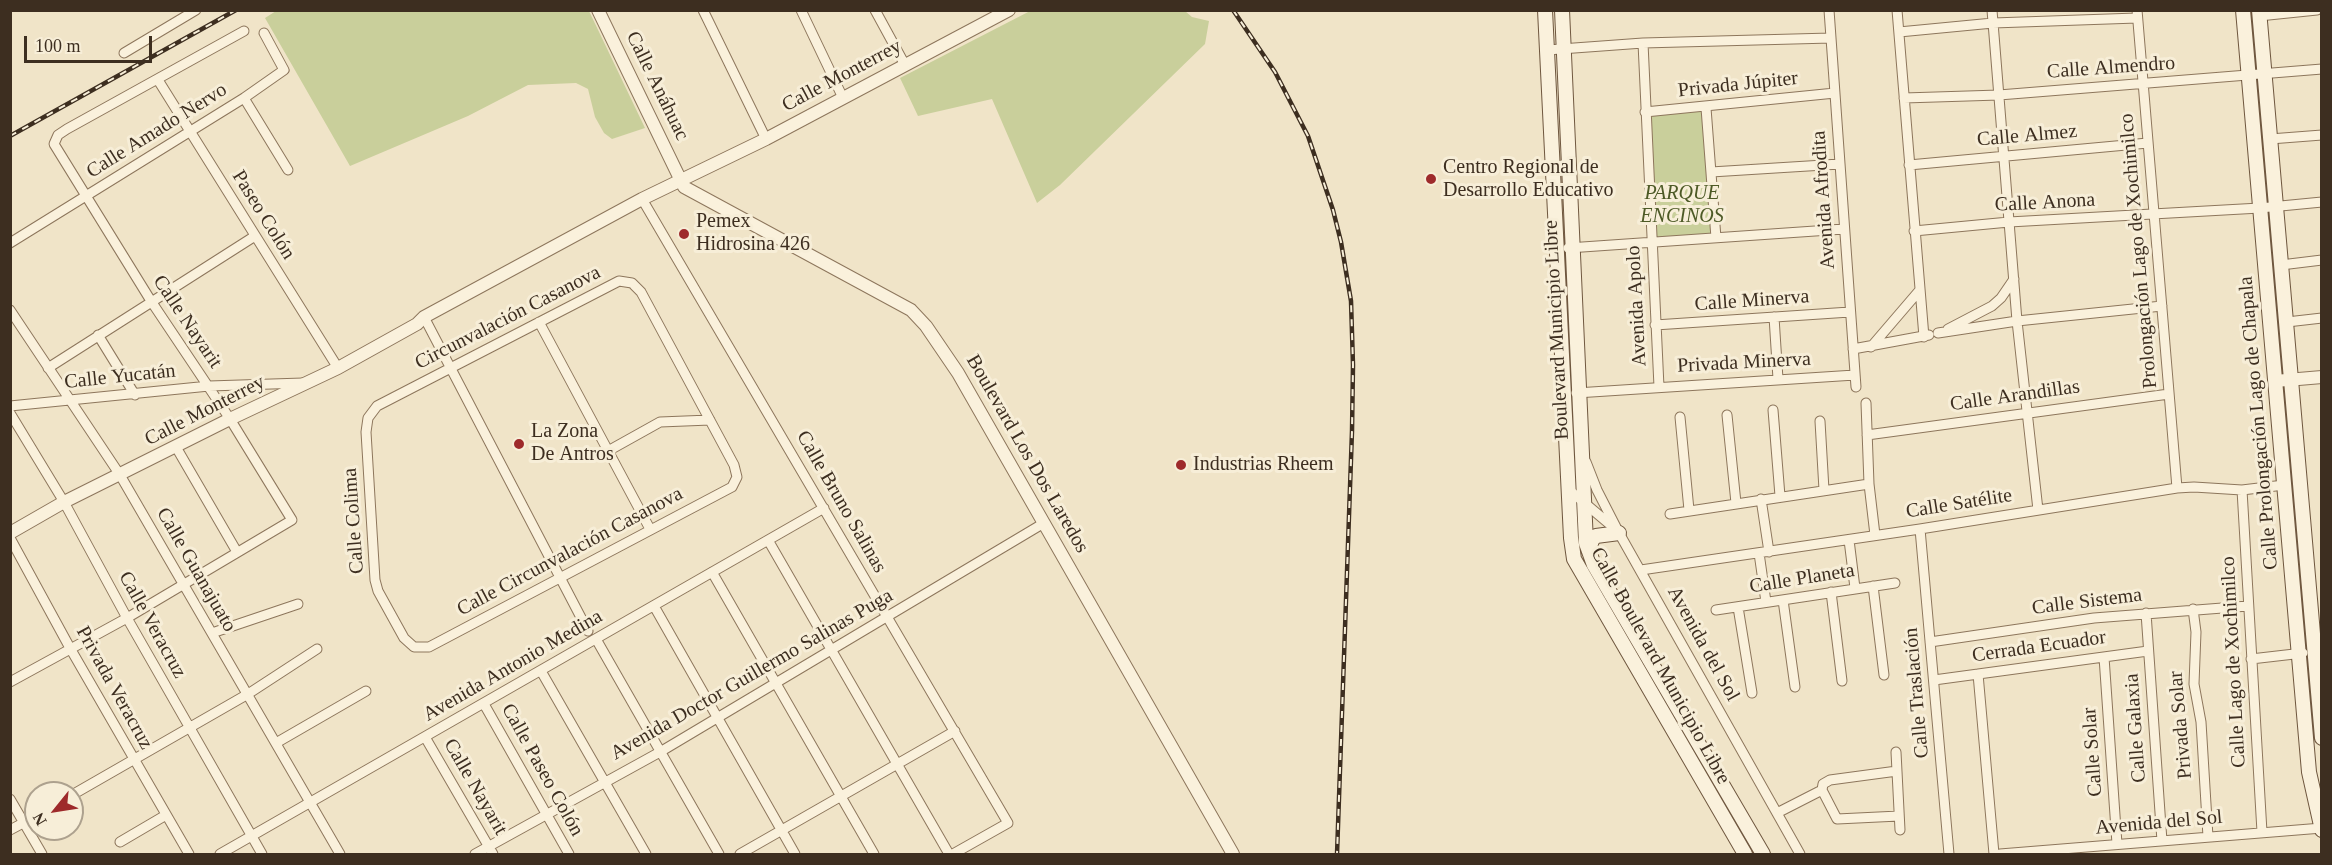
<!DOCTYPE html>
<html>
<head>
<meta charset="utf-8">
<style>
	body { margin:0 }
	#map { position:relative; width:2332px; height:865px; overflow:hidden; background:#f0e4c8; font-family:"Times New Roman",serif }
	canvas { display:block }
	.frame { position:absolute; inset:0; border:12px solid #3d2e20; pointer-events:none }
	.north { position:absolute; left:24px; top:781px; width:60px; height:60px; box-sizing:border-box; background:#f7eed8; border:2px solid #ada18e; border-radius:50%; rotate:240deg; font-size:16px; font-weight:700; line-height:24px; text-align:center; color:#3d2e20 }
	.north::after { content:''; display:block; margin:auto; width:21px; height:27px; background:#9e2a2b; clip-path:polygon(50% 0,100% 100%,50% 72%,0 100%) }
	.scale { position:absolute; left:24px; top:36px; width:128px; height:27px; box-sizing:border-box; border:3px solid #3d2e20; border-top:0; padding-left:8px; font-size:18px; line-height:21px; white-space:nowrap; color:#3d2e20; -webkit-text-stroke:4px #f7eed8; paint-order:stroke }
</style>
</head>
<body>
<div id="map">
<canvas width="2332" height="865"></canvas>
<div class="frame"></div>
<div class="north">N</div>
<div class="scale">100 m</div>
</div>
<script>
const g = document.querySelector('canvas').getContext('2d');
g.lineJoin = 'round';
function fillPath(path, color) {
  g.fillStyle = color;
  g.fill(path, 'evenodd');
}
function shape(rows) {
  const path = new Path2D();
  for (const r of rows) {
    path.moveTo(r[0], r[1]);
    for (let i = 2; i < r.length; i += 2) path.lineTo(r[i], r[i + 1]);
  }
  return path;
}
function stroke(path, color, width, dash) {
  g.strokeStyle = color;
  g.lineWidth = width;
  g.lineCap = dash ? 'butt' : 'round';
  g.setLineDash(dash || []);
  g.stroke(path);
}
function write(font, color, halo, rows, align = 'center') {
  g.font = font + ' "Times New Roman",serif';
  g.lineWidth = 6;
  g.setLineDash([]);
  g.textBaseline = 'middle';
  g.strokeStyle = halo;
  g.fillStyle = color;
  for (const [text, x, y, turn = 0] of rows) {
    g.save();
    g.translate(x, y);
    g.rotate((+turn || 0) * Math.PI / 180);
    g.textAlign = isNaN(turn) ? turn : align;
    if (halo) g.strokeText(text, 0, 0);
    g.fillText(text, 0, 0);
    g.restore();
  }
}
const green = shape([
	[1032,10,1185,11,1192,17,1209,21,1205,44,1060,185,1037,203,992,99,918,116,900,78],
	[276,11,589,11,645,128,612,139,604,133,595,117,588,89,576,83,528,85,468,116,350,166,265,18],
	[1706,108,1716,238,1652,242,1645,112]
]);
const minor = shape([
	[703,10,766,139],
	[801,10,843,98],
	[875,10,905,65],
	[1829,10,1856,387],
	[1897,10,1924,337],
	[1992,10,2017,321,2038,510],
	[2137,10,2177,488],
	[2259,16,2317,10],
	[1899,32,1993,23,2137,18],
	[1643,43,1659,387],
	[1547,50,1643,43,1831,38],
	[124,53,196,10],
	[158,80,338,368],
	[244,98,288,170],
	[1904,98,1999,95,2322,69],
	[1706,108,1716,238],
	[1645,112,1835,93],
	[2270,139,2322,135],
	[1909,165,2148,143],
	[1711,172,1840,164],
	[642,199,1008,823,953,854],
	[1914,231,2009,222,2260,208,2322,202],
	[10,243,244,98,284,70,264,33],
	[1568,248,1844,229],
	[2281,265,2322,260],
	[619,281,632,283,641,292,734,465,737,477,732,487,429,647,414,647,404,638,378,591,375,580,366,432,368,418,377,406,619,281],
	[10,310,120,475,340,854],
	[424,317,588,631],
	[1774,317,1778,379],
	[539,322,650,529],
	[2287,322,2322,318],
	[1655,325,1850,312],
	[1948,329,1992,306,2001,298,2014,279],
	[1938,333,2017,321,2162,306],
	[98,335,135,395],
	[1871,347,1919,291],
	[1853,349,1929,335],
	[48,368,255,236],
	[1576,393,1855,375],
	[1866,403,1869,484,1875,535],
	[10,406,209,386,303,383],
	[1773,410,1780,496],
	[10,413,64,502,127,618,262,854],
	[1727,415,1736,503],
	[1680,417,1689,510],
	[1820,421,1824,490],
	[1867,435,2169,394],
	[176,447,237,552],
	[608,451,660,422,710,420],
	[1586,462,1597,490,1619,533,1800,854],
	[1568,489,1613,527],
	[2242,490,2262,832],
	[1761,499,1769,552],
	[1670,514,1869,484],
	[1920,529,1949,854],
	[10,538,70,648,189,854],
	[768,540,949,854],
	[1849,540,1855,588],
	[1759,553,1766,602],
	[1641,570,1920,529,2177,488,2194,487,2242,490,2284,485],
	[712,572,874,854],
	[1873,586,1884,675],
	[1831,592,1842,681],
	[1783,600,1795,687],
	[654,606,795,854],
	[1738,607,1752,693],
	[2193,609,2196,632,2194,684,2201,722,2208,837],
	[1716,610,1895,583],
	[2146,613,2162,841],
	[212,633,298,604],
	[596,639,719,854],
	[1930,642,2094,618,2248,606],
	[2104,657,2117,844],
	[2251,659,2303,653],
	[541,671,646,854],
	[1978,674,1994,854],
	[1934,680,2148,651],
	[10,682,127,618,292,520,230,419,151,301,54,144,58,135,67,129,244,31],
	[484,704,569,854],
	[425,737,493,854],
	[276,743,366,691],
	[1896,752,1900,830],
	[1822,790,1837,819,1899,816],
	[72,795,248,694,317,649],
	[10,799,42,854],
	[1777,813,1822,790,1823,784,1830,780,1897,771],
	[10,830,36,816],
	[120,842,166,815],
	[220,854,824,508],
	[475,854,660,752,1044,523],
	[740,854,955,731],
	[2000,854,2322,828]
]);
const tertiary = shape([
	[598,10,684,187,911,310,926,326,958,373,1233,854],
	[2275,381,2322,377],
	[10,533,64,502,230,419,338,368,417,324,424,317,642,199,766,139,1009,10]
]);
const secondary = shape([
	[1545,10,1571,538,1574,559,1745,854],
	[1562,10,1586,543,1594,565,1763,854],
	[2243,10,2309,772,2322,830],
	[2259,10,2322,738],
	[1589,551,1592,540,1596,536,1619,533]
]);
const rail = shape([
	[1233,10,1275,72,1308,136,1333,210,1341,242,1351,301,1353,365,1352,431,1337,854],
	[10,136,236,10]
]);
const markers = [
	[1431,179,6,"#9e2a2b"],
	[684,234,6,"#9e2a2b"],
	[519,444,6,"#9e2a2b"],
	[1181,465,6,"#9e2a2b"]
];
const streetNames = [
	["Calle Almendro",2111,68,-4],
	["Calle Monterrey",842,76,-28],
	["Privada Júpiter",1738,85,-6],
	["Calle Anáhuac",657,86,64],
	["Calle Amado Nervo",157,131,-32],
	["Calle Almez",2027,136,-5],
	["Avenida Afrodita",1824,200,-94],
	["Calle Anona",2045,203,-3],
	["Paseo Colón",263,215,58],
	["Prolongación Lago de Xochimilco",2139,251,-95],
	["Calle Minerva",1752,301,-4],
	["Avenida Apolo",1637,306,-93],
	["Circunvalación Casanova",508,318,-27],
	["Calle Nayarit",187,322,56],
	["Boulevard Municipio Libre",1557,330,-93],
	["Privada Minerva",1744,363,-3],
	["Calle Yucatán",120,377,-6],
	["Calle Arandillas",2015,396,-8],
	["Calle Monterrey",205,411,-27],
	["Calle Prolongación Lago de Chapala",2259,423,-95],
	["Boulevard Los Dos Laredos",1027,454,60],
	["Calle Bruno Salinas",841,502,60],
	["Calle Satélite",1959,504,-9],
	["Calle Colima",354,521,-94],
	["Calle Circunvalación Casanova",570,552,-28],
	["Calle Guanajuato",196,570,60],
	["Calle Planeta",1802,579,-9],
	["Calle Sistema",2087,602,-7],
	["Calle Veracruz",152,625,61],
	["Avenida del Sol",1703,644,61],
	["Cerrada Ecuador",2039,647,-8],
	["Calle Lago de Xochimilco",2234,662,-93],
	["Avenida Antonio Medina",513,666,-30],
	["Calle Boulevard Municipio Libre",1660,666,61],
	["Avenida Doctor Guillermo Salinas Puga",752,675,-30],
	["Privada Veracruz",114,688,61],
	["Calle Traslación",1917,693,-95],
	["Privada Solar",2181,725,-95],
	["Calle Galaxia",2136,728,-94],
	["Calle Solar",2093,752,-94],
	["Calle Paseo Colón",542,770,61],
	["Calle Nayarit",475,787,60],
	["Avenida del Sol",2159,823,-5]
];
const poiNames = [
	["Centro Regional de",1443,168],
	["Desarrollo Educativo",1443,191],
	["Pemex",696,222],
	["Hidrosina 426",696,245],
	["La Zona",531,432],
	["De Antros",531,455],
	["Industrias Rheem",1193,465]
];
const parkNames = [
	["PARQUE",1682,194],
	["ENCINOS",1682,217]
];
fillPath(green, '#c9cf9b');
stroke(minor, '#8d765c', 11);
stroke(tertiary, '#8d765c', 14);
stroke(secondary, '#6f573f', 16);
stroke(minor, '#faf1dc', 9);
stroke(tertiary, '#faf1dc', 12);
stroke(secondary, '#faf1dc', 14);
stroke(rail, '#3d2e20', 4.5);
stroke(rail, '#f7eed8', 2, [7]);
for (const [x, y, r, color] of markers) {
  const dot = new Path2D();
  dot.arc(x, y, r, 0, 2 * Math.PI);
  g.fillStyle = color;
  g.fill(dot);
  stroke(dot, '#f7eed8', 2);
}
write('20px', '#3d2e20', '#f7eed8', streetNames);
write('20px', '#3d2e20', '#f7eed8', poiNames, 'left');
write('italic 20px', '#4d5a26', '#f7eed8', parkNames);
</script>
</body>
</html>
